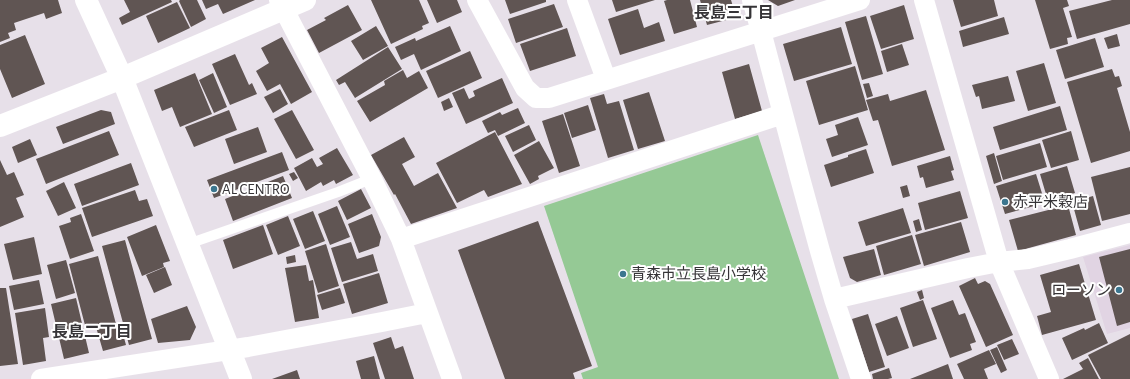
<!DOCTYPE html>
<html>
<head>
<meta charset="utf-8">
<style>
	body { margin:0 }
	canvas { display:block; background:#e7e0e9 }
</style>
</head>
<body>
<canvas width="1130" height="379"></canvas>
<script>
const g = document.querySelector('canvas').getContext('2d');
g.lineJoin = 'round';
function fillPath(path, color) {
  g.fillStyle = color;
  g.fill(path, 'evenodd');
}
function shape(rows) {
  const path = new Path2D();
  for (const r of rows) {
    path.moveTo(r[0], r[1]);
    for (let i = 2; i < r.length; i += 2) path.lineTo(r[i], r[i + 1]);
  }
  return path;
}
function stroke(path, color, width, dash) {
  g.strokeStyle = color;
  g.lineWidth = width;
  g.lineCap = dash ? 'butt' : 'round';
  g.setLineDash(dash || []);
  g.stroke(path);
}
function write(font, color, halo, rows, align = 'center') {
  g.font = font + ' "Alegreya Sans","Noto Sans JP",sans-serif';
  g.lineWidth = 4;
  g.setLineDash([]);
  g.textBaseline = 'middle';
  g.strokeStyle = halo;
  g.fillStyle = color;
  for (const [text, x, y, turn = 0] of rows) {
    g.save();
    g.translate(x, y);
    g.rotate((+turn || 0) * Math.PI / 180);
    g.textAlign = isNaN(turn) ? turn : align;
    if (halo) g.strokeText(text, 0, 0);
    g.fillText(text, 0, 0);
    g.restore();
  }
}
const built = shape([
	[1130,245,1130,328,1107,334,1083,257]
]);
const green = shape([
	[758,135,839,379,583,379,581,373,598,367,544,206]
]);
const building = shape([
	[0,0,58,0,62,13,46,19,44,13,14,23,16,30,8,33,10,38,0,42],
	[124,0,171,0,172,2,122,25,119,18,130,12],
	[180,0,197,0,206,19,191,27,179,1],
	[202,0,255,0,223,14,218,4,206,9],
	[371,0,419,0,429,23,422,26,423,29,391,44],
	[427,0,457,0,462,12,437,23],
	[505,0,546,0,546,2,510,14],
	[612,0,655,0,616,12],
	[667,0,690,0,697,27,674,34,664,1],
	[700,0,731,0,735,13,730,19,707,25],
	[768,0,795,0,778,6],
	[953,0,994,0,998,16,961,27],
	[1035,0,1067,0,1069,6,1063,8,1072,37,1067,38,1068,44,1050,49],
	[1112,0,1130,0,1130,24,1077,39,1069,11],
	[177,2,190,28,158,43,146,16],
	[554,4,563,27,516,43,508,19],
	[348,5,362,30,319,53,307,30,326,20,324,18],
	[904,5,914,39,881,49,870,16],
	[638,9,644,28,659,22,665,41,620,55,608,19],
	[866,16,883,74,862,80,845,22],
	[1004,17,1009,34,963,47,959,31],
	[376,26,388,46,363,60,351,41],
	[450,26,461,51,421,70,414,54,401,60,395,47,415,38,416,41],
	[841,27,852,64,794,81,783,44],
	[567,28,576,56,530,71,520,44],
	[1117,34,1120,46,1108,49,1104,38],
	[25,35,45,84,12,98,0,69,0,45],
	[282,37,312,92,291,104,280,84,267,91,256,71,269,63,261,48],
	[1095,38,1104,67,1065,79,1056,50],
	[902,44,909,65,887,72,881,51],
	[388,47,402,69,355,98,345,82,339,85,336,80],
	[470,51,482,78,438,98,426,71],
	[235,54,249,85,252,83,257,94,230,105,212,64],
	[1044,63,1056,103,1028,111,1016,71],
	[749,64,762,111,735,119,722,72],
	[855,66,868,110,819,125,806,81],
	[1112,69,1115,77,1119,76,1122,86,1117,88,1130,132,1130,151,1091,163,1067,82],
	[403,70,407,78,419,71,428,88,370,122,357,101,385,85,384,81],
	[195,73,212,114,180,127,172,107,162,111,154,90],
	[213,73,227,107,214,113,199,80],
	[1008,76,1015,101,982,109,979,96,976,97,972,85],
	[502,78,513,103,466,124,452,93,464,88,469,99,475,96,473,91],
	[869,83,873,96,867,98,863,84],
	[280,89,288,104,273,113,264,97],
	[926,90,945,150,892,166,878,120,873,121,866,100,888,94,890,101],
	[649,92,665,141,638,149,623,100],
	[604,94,607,104,619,101,634,150,608,158,590,98],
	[449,98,453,107,444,111,441,102],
	[588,105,596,130,572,138,564,113],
	[1060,106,1067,130,1000,150,993,127],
	[518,108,525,123,498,136,495,130,488,133,482,121,500,112,502,115],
	[101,110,111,112,115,124,63,144,56,127],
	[229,110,237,130,194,147,185,127],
	[292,110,314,150,296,159,274,119],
	[563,114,580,166,559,173,542,121],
	[858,117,868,145,832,157,826,139,838,135,835,125],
	[529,125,536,140,513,152,505,136],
	[258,127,267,152,234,164,225,139],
	[109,131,119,155,46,184,36,159],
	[1071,131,1079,160,1051,168,1042,140],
	[495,132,522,184,488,197,484,190,457,203,436,163],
	[404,137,415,157,402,164,414,186,438,173,457,208,411,224,395,194,394,195,371,155],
	[30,139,37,155,18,163,12,147],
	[539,141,554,168,538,176,539,179,530,184,514,155],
	[1040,143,1047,167,1003,180,996,156],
	[337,148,353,175,336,184,334,180,323,186,321,182,306,191,294,168,312,158,317,167,323,164,319,158],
	[866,149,874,173,831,187,824,165,848,157,848,155],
	[282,152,289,170,214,198,207,180],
	[994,153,1002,181,994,184,986,156],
	[950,156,954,170,951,171,954,180,926,188,923,177,920,178,917,166],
	[0,160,7,175,14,172,24,195,16,198,24,217,0,227],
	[131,163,139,185,82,206,74,184],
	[1067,166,1075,193,1048,201,1040,174],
	[1130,167,1130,214,1102,221,1091,177],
	[294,172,298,178,293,181,289,174],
	[1036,174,1045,203,1005,214,996,186],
	[283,176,292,198,233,221,225,199],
	[64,182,76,208,58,216,46,191],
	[907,185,910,196,903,198,900,187],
	[361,189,371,208,347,220,338,201],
	[135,190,139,201,147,199,153,216,92,237,82,208],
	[960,191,968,218,925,230,918,203],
	[1093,196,1101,225,1080,231,1072,202],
	[1068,205,1076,235,1018,251,1009,220],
	[337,206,350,237,330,245,318,214],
	[903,208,911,233,866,246,858,222],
	[313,211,325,241,305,249,293,219],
	[81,214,94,251,70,259,59,226,71,222,70,218],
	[372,214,381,237,379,246,359,253,348,224],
	[288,216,300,246,278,255,266,225],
	[919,219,922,230,916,232,913,221],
	[538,221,592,366,573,373,575,379,505,379,458,250],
	[961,222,970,252,924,266,915,235],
	[156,225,170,261,163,263,164,267,142,276,127,237],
	[263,225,273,254,233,269,223,240],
	[912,235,921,264,884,275,876,246],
	[34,237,42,274,13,280,4,244],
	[125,240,152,339,129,345,102,246],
	[351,242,357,259,373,254,378,271,342,282,331,248],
	[326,244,339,286,318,293,305,251],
	[874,249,881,275,857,282,850,278,843,257],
	[1130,249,1130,322,1117,326,1099,257],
	[295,255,296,262,287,264,286,257],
	[98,256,116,324,120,323,126,345,103,351,96,327,86,329,69,264],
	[66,260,75,293,56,299,47,265],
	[1079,264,1096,320,1042,335,1037,316,1051,312,1040,275],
	[306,265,309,281,313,280,319,318,295,322,285,268],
	[165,267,172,285,154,293,146,275],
	[379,273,388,303,352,314,343,284],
	[975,278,978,284,985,281,990,284,1013,335,986,347,959,286],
	[39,280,44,304,14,310,9,286],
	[0,288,6,288,18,364,0,366],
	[340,288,345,303,322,310,317,295],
	[922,290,924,298,920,300,917,292],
	[76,298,89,353,64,359,51,304],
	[923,300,937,339,913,347,900,308],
	[953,300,959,315,965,313,976,342,970,344,972,350,950,358,931,308],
	[187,306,196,327,190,340,158,343,151,319],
	[45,308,49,337,43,338,46,361,23,365,15,313],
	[868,314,885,367,869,372,852,319],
	[897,316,909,348,887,356,875,324],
	[1099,323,1108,343,1072,360,1062,338,1084,328,1085,330],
	[1130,334,1130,379,1101,379,1088,355],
	[391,337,395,349,403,346,414,379,385,379,373,343],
	[1012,339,1019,354,1004,360,997,345],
	[997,347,1007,370,1001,373,990,350],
	[989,350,996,364,984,369,988,379,964,379,957,364],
	[374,356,380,379,361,379,356,361],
	[1088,358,1099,379,1063,379,1083,369,1079,363],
	[948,364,953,379,910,379],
	[889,368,892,378,888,379,873,379,872,374],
	[297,370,300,379,272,379]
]);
const lane = shape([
	[188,244,338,192,371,179]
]);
const street = shape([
	[279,0,372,179,401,239,452,379],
	[477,0,525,88,536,98,549,98,860,0],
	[577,0,606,79],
	[752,0,761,31,800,178,820,251,834,299,861,379],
	[924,0,999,262,1049,379],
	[401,239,783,114],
	[834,299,968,268,999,262,1028,259,1070,249,1130,233],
	[41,379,248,347,382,322,427,313]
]);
const secondary = shape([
	[86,0,122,78,241,379],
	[0,126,122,78,305,0]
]);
const markers = [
	[214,189,4,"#3c768f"],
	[1005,202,4,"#3c768f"],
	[623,274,4,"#3c768f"],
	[1119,290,4,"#3c768f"]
];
const poiNames = [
	["AL CENTRO",222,189],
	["赤平米穀店",1013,202],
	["青森市立長島小学校",631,274],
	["ローソン",1111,290,"right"]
];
const neighbourhoodNames = [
	["長島三丁目",734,13],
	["長島二丁目",92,332]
];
fillPath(built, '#e1d4e3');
fillPath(green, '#95c995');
fillPath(building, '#605553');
stroke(lane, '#fff', 10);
stroke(street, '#fff', 20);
stroke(secondary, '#fff', 22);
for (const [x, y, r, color] of markers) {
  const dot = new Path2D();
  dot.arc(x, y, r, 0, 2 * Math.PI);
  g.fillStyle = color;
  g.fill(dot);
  stroke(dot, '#fff', 1.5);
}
write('15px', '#363437', '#fff', poiNames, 'left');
write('bold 16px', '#363437', '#fff', neighbourhoodNames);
</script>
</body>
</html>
